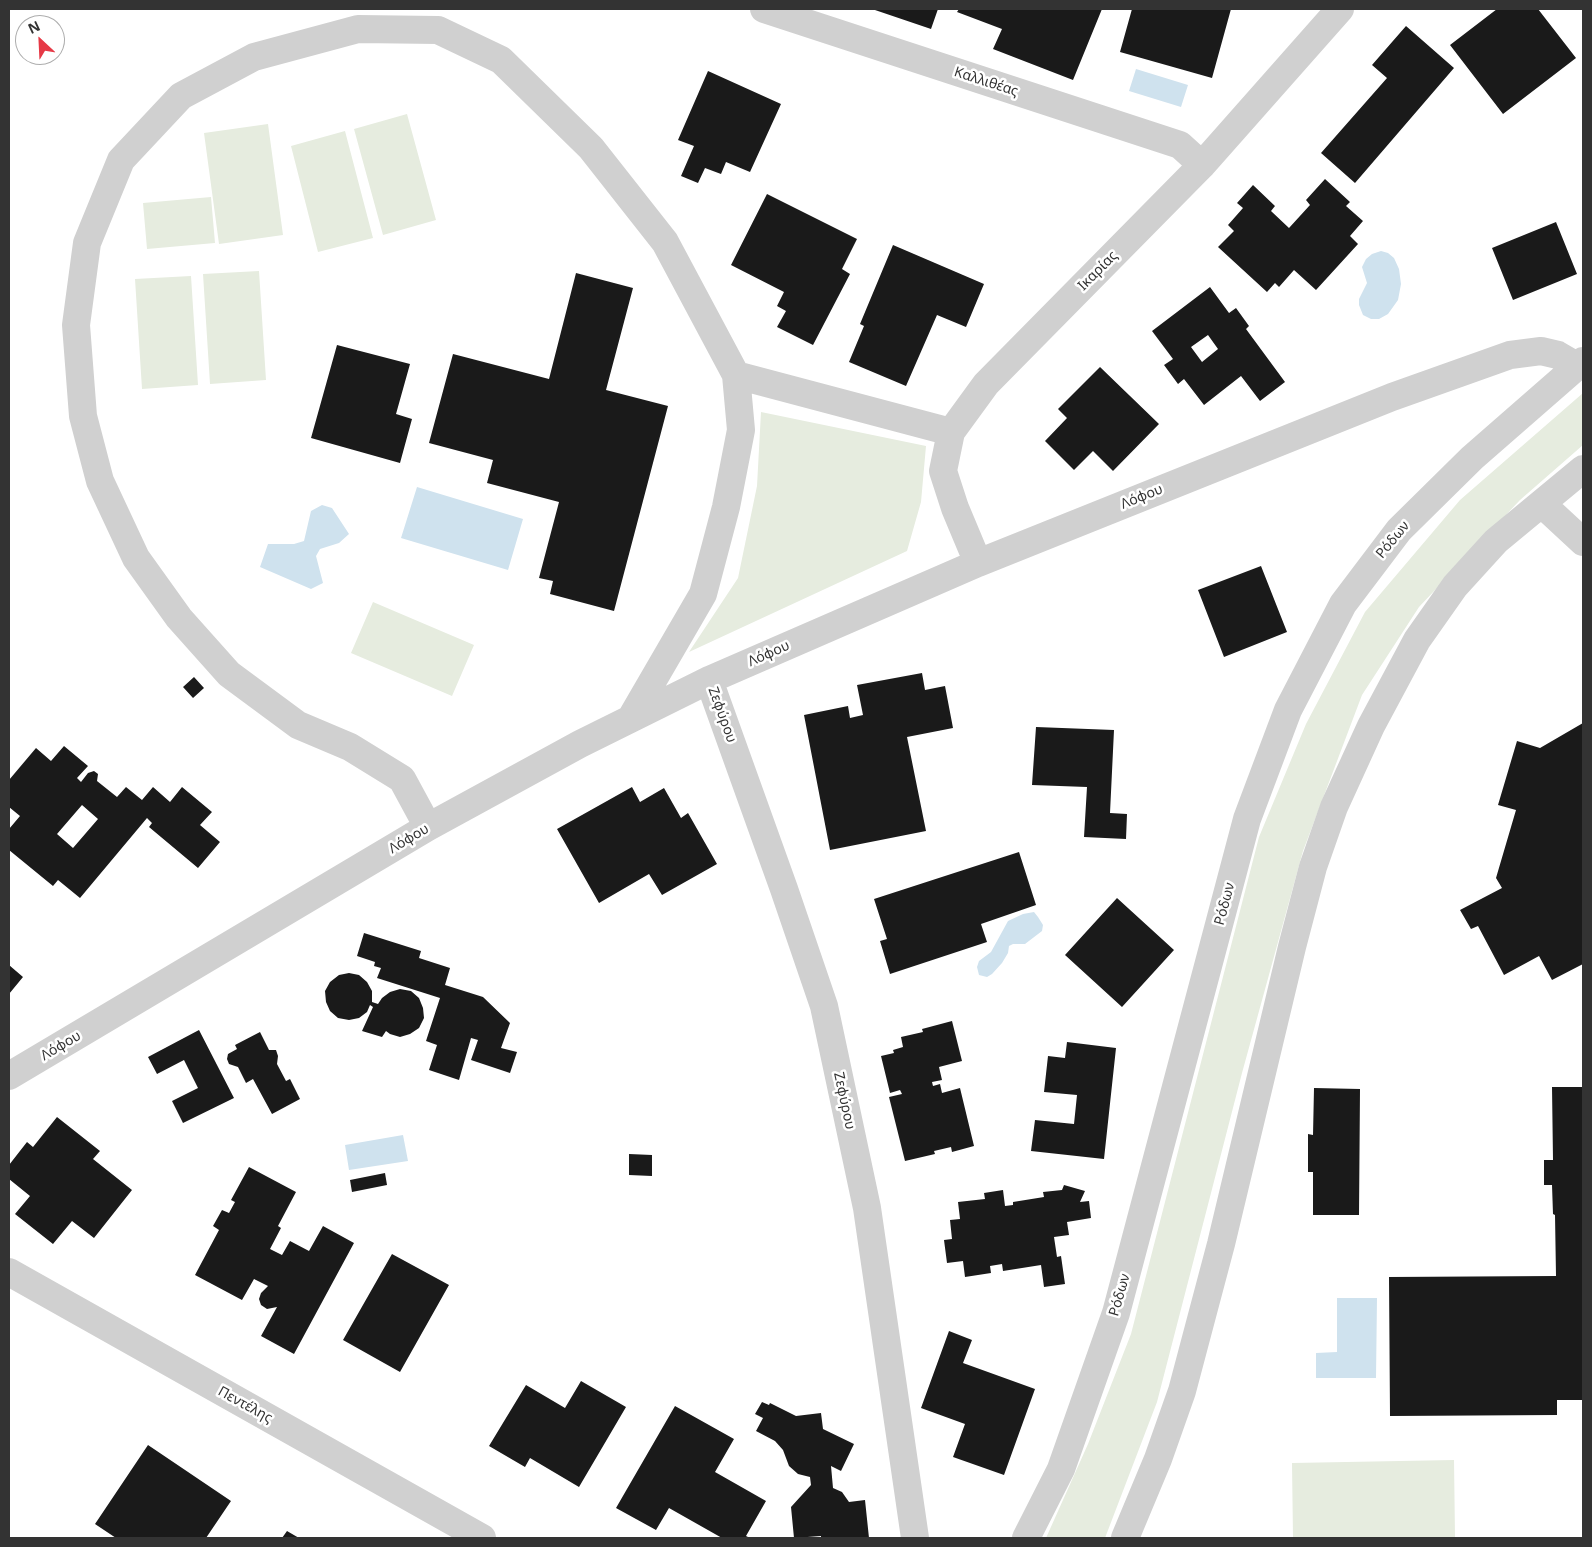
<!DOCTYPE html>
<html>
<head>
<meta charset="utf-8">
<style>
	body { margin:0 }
	#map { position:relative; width:1592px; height:1547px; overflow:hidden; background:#fff; font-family:"Noto Sans",sans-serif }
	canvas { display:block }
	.frame { position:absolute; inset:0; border:10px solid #333; pointer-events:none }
	.north { position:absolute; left:15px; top:15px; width:50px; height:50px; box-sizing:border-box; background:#fff; border:1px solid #adadad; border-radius:50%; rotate:335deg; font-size:14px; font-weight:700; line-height:20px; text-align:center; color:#333 }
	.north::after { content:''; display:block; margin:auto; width:18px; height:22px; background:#e63946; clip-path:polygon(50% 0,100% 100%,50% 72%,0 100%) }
</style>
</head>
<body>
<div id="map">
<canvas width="1592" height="1547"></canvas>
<div class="frame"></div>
<div class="north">N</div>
</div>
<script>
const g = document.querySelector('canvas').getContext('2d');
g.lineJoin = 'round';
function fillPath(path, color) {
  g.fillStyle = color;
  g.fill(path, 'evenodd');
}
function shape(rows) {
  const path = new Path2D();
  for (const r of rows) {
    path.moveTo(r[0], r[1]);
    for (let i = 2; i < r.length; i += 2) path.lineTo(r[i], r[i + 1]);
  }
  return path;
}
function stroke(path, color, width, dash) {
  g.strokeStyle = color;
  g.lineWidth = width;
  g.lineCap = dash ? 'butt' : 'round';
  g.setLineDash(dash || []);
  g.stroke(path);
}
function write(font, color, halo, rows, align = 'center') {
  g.font = font + ' "Noto Sans",sans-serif';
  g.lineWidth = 5;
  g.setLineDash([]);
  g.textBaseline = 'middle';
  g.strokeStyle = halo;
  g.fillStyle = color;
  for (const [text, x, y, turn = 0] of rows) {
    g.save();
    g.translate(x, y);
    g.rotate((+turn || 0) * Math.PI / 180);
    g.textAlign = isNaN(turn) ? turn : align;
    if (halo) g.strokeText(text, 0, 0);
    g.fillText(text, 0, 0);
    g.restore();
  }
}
const green = shape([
	[407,114,436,220,383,235,354,129],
	[268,124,283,235,219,244,204,133],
	[345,131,373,238,318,252,291,146],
	[211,197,215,243,147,249,143,203],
	[259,271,266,380,210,384,203,274],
	[191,276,198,385,142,389,135,279],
	[1583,393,1583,445,1520,500,1419,607,1362,695,1303,851,1242,1073,1157,1402,1105,1538,1046,1538,1088,1444,1131,1334,1259,837,1306,724,1365,612,1460,500],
	[761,412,926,446,921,502,907,551,689,652,738,578,757,486],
	[373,602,474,645,452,696,351,653],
	[1454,1460,1455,1537,1293,1538,1292,1463]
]);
const water = shape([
	[1136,69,1188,85,1181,107,1129,91],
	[1381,251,1388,253,1394,258,1399,269,1401,284,1398,300,1388,314,1379,319,1371,319,1363,315,1359,305,1359,299,1367,283,1362,267,1366,259,1372,254],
	[417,487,523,519,508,570,401,538],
	[322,505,332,508,349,534,339,543,320,549,316,556,323,583,311,589,260,567,268,544,294,544,304,541,311,511],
	[1034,912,1038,917,1043,925,1042,931,1025,944,1013,944,1009,946,1008,953,1002,963,992,974,987,977,979,975,977,967,979,961,991,952,1008,921,1023,914],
	[403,1135,408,1161,349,1170,345,1145],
	[1337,1298,1377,1298,1376,1378,1316,1378,1316,1353,1337,1352]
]);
const building = shape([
	[872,9,938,9,931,29],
	[959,9,1102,9,1073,80,993,49,1002,29,957,12],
	[1132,9,1231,9,1212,78,1120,52],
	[1497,9,1538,9,1576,58,1503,114,1450,45],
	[1406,26,1454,68,1355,183,1321,153,1387,78,1372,65],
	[708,71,781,104,750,172,726,162,721,174,705,168,698,183,681,176,694,146,678,140],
	[1325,179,1350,202,1346,206,1363,221,1350,236,1358,244,1316,290,1294,270,1279,287,1275,283,1267,292,1218,247,1234,231,1228,225,1243,208,1237,203,1253,185,1275,206,1271,211,1289,228,1310,205,1306,200],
	[767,194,857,239,842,269,850,274,813,345,777,327,786,311,777,306,784,292,731,265],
	[1556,222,1577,274,1513,300,1492,248],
	[893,245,984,284,966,327,937,315,906,386,849,362,864,326,860,324],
	[576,273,633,288,606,390,668,406,614,611,550,594,553,581,539,578,559,502,487,483,493,460,429,443,453,354,549,379],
	[1210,287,1229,313,1236,308,1249,326,1246,329,1285,382,1260,401,1241,376,1204,405,1184,379,1178,384,1164,365,1173,359,1152,331],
	[1208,335,1218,349,1202,362,1191,347],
	[337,345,410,364,396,414,412,419,400,463,311,438],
	[1100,367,1159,424,1113,471,1093,451,1074,470,1045,441,1067,418,1058,409],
	[1261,566,1287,632,1224,657,1198,590],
	[922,673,925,690,945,686,953,728,907,737,926,831,830,850,804,715,848,706,850,718,863,715,857,685],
	[194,677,204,688,193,698,183,687],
	[1583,723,1583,964,1552,980,1539,956,1504,975,1478,926,1471,929,1460,910,1502,888,1496,878,1516,810,1498,805,1517,741,1540,748],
	[1036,727,1114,730,1110,813,1127,814,1126,839,1084,837,1087,787,1032,785],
	[64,746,88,766,77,778,81,782,88,773,94,771,98,774,97,781,117,797,126,787,142,800,153,787,170,802,182,787,212,812,200,825,220,842,198,868,149,827,152,823,147,818,80,898,58,880,53,886,9,850,9,829,20,816,9,807,9,780,36,748,51,761],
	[82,805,98,819,73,848,57,834],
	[632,787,640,802,664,788,681,818,688,813,717,864,662,895,649,874,599,903,557,829],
	[1019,852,1036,905,981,924,987,942,890,974,880,941,887,939,874,899],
	[1117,898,1174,950,1122,1007,1065,955],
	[364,933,421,951,419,958,450,968,445,985,483,997,510,1023,501,1048,517,1052,510,1073,471,1060,478,1040,471,1038,459,1080,429,1070,437,1045,426,1041,440,998,377,978,381,968,374,966,375,962,357,956],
	[9,965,23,977,9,994],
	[349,973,359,975,367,982,372,991,372,1002,378,1004,382,998,390,992,400,989,411,991,419,998,423,1008,424,1018,419,1028,410,1034,400,1037,390,1034,386,1031,382,1037,362,1031,373,1007,370,1005,367,1012,359,1018,349,1020,338,1018,330,1011,326,1002,325,991,330,982,339,975],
	[952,1021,962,1061,939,1067,942,1080,932,1082,933,1086,940,1084,942,1093,960,1088,974,1146,952,1152,951,1147,934,1151,935,1154,905,1161,889,1097,902,1094,900,1090,890,1093,881,1056,894,1053,893,1050,903,1047,901,1037,923,1032,922,1029],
	[199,1030,234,1098,183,1123,172,1101,198,1088,184,1060,157,1074,148,1057],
	[260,1032,269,1050,276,1050,278,1056,277,1064,286,1081,290,1079,300,1099,272,1114,253,1079,246,1083,238,1067,229,1064,227,1059,228,1054,237,1049,235,1045],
	[1067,1042,1116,1048,1104,1159,1031,1151,1035,1120,1074,1124,1077,1095,1044,1092,1048,1056,1065,1058],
	[1552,1087,1583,1087,1583,1400,1557,1400,1557,1415,1390,1416,1389,1277,1556,1276,1555,1215,1553,1214,1552,1185,1544,1185,1544,1160,1553,1160],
	[1314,1088,1360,1089,1359,1215,1313,1215,1313,1172,1308,1172,1308,1134,1313,1135],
	[57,1117,100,1151,93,1159,132,1190,94,1238,72,1221,53,1244,15,1214,30,1196,9,1179,9,1165,27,1142,33,1147],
	[629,1154,652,1155,652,1176,629,1175],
	[249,1167,296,1192,278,1226,281,1228,270,1249,282,1255,290,1241,309,1251,323,1226,354,1243,294,1354,261,1336,277,1307,267,1309,261,1305,259,1299,261,1293,268,1286,254,1279,242,1300,195,1275,219,1230,213,1226,222,1210,229,1213,235,1202,231,1200],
	[385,1173,387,1185,352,1192,350,1180],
	[1064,1185,1085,1191,1080,1202,1089,1201,1091,1218,1067,1222,1069,1235,1054,1237,1057,1257,1061,1256,1065,1284,1044,1287,1041,1265,1003,1271,1002,1264,990,1266,991,1273,965,1277,963,1261,947,1263,944,1240,952,1239,950,1220,960,1219,958,1202,985,1199,984,1193,1003,1190,1005,1206,1013,1205,1013,1202,1044,1197,1043,1192,1062,1190],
	[392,1254,449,1285,400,1372,343,1340],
	[949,1331,972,1340,963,1363,1035,1389,1004,1475,953,1457,965,1424,921,1408],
	[581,1381,626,1407,579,1487,530,1458,525,1467,489,1446,526,1385,565,1408],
	[762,1402,769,1405,770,1403,796,1416,821,1413,823,1429,854,1444,841,1471,831,1466,833,1488,842,1492,849,1502,865,1500,869,1538,821,1538,821,1536,794,1538,791,1507,811,1485,810,1477,798,1474,789,1466,783,1450,775,1441,756,1431,763,1418,755,1414],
	[675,1406,734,1439,715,1472,766,1501,746,1536,750,1538,722,1538,669,1508,656,1530,616,1508],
	[148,1445,231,1501,206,1538,116,1538,95,1524],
	[287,1531,299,1538,282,1538]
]);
const minor = shape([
	[764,9,1180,145,1202,165],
	[736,375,951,432],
	[1542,504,1583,542],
	[978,563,955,508,943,471,951,432,986,384,1202,165,1340,9],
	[709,680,784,889,824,1006,867,1208,915,1538],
	[428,827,402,779,350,747,298,725,229,674,179,618,136,558,100,481,83,416,76,325,87,243,121,160,181,96,254,57,358,29,438,30,501,60,591,148,665,242,736,375,741,430,726,507,703,594,631,718],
	[9,1076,428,827,580,744,709,680,978,563,1392,397,1510,355,1541,351,1558,355,1577,366],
	[9,1272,482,1538],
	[1026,1538,1061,1469,1116,1313,1247,819,1288,710,1343,604,1399,530,1472,458,1583,361],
	[1125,1538,1158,1459,1182,1391,1221,1244,1292,947,1313,867,1334,807,1371,726,1417,640,1455,586,1496,541,1583,469]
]);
const streetNames = [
	["Καλλιθέας",986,82,18],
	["Ικαρίας",1098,271,-45],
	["Λόφου",1142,497,-22],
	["Ρόδων",1393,540,-50],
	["Λόφου",769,654,-24],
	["Ζεφύρου",722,715,70],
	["Λόφου",409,839,-31],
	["Ρόδων",1225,904,-75],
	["Λόφου",61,1046,-31],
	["Ζεφύρου",844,1101,78],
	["Ρόδων",1120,1295,-74],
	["Πεντέλης",245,1405,29]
];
fillPath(green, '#e6ecdf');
fillPath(water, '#cfe2ee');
fillPath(building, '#1a1a1a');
stroke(minor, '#d0d0d0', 28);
write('14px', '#333', '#fff', streetNames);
</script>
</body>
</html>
